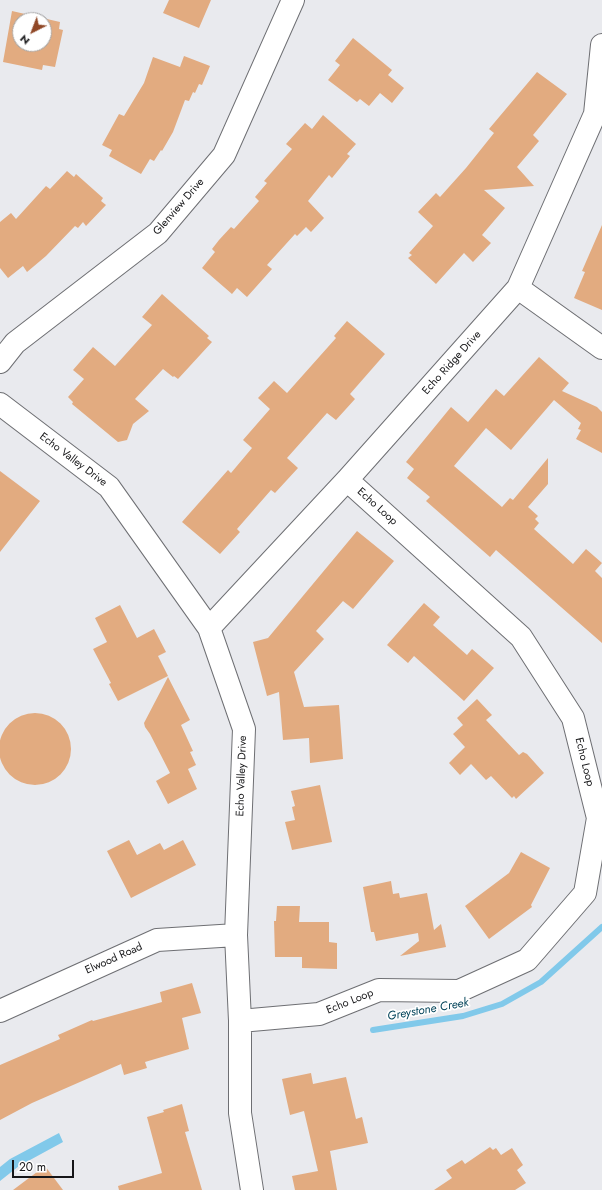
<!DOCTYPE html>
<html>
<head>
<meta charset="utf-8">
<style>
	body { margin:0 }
	#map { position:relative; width:602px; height:1190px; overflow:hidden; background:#e9eaee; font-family:Jost,sans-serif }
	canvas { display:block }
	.north { position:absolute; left:12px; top:12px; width:40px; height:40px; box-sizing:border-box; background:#fff; border:1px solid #a2a2a3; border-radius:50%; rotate:222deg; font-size:11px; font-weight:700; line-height:16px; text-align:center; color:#161618 }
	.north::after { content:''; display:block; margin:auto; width:14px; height:18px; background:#904827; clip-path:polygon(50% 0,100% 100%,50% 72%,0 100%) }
	.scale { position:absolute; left:12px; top:1160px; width:62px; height:18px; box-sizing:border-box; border:2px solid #161618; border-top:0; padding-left:5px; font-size:12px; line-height:14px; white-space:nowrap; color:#161618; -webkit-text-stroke:3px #fff; paint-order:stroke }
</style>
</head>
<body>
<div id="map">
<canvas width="602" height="1190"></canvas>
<div class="north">N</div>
<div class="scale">20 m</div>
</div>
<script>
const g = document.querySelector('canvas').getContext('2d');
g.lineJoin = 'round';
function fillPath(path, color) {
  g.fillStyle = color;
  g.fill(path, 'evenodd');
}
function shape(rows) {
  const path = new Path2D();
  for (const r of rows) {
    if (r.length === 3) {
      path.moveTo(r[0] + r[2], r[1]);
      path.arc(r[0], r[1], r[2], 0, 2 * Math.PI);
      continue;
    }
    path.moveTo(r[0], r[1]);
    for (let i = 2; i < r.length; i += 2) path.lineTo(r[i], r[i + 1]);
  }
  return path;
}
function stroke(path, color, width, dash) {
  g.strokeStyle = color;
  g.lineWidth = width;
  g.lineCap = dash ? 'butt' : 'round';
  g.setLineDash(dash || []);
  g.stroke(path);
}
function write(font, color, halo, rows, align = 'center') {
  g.font = font + ' Jost,sans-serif';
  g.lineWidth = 3.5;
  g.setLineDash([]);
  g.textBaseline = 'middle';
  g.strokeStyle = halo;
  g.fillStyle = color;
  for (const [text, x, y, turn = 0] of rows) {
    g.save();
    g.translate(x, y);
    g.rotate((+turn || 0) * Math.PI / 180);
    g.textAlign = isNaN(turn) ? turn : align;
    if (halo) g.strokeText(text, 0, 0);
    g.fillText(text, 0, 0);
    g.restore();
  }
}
const water = shape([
	[59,1133,63,1142,19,1166,0,1181,0,1167,10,1159]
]);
const stream = shape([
	[373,1030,463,1016,502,1004,541,982,602,927]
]);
const building = shape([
	[169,0,211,0,199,28,163,13],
	[12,11,60,22,59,29,63,30,55,67,43,65,42,70,3,62],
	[20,20,44,20,44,44,20,44],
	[353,38,392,70,388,75,404,88,392,103,380,93,369,106,360,99,357,102,328,80,340,65,335,61],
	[184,56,210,66,202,85,199,84,195,93,193,92,189,101,185,100,173,132,162,151,161,150,154,161,150,159,141,174,109,156,112,150,102,145,119,114,124,116,144,83,153,57,180,67],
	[537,72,567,94,533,135,539,141,517,167,534,186,484,190,505,208,482,235,491,243,473,262,464,253,436,284,408,258,412,255,409,253,433,226,418,212,436,193,440,197,466,168,494,133,489,129],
	[323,115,356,144,347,154,350,156,332,178,329,175,308,201,324,218,311,232,306,227,297,236,295,234,267,265,272,269,247,297,237,288,232,294,202,268,215,252,212,249,219,240,231,227,234,229,259,201,255,197,267,183,264,181,292,149,286,144,305,123,312,129],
	[67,171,74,177,76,174,103,198,101,201,106,205,86,226,83,222,78,228,75,226,46,256,27,272,23,266,8,278,0,268,0,222,11,213,16,219,46,186,50,189],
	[602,225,602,310,574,298,585,272,582,271],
	[162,294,209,336,207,338,212,342,178,379,174,376,173,377,163,369,135,399,149,411,133,424,127,440,118,442,72,404,73,402,68,397,84,379,73,370,93,347,115,366,152,325,142,317],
	[347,321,385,354,350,394,355,399,336,420,327,413,287,458,298,468,275,493,271,490,237,529,240,532,220,554,182,522,228,470,231,473,252,448,243,440,270,409,258,398,274,381,287,393,336,338,334,336],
	[539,357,569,383,562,391,597,407,602,412,602,453,576,439,581,430,578,429,581,423,554,400,511,450,486,428,454,466,502,507,510,498,513,500,548,458,548,484,528,507,538,516,535,519,539,523,534,529,573,564,586,549,602,563,595,571,602,578,602,643,496,550,490,557,426,501,430,497,407,478,414,469,406,462,451,407,468,422,496,389,504,396],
	[0,471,40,501,0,552],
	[357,531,394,561,353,609,343,601,316,631,324,639,294,672,304,707,339,705,343,759,310,763,309,738,283,740,279,692,267,696,253,642,268,638],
	[424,603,440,617,433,625,467,655,472,649,494,668,464,701,414,656,408,663,387,645],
	[120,605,137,638,154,629,166,652,158,656,168,676,118,701,109,684,111,683,93,649,107,642,95,618],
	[168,677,190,720,181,725,193,751,190,752,196,765,188,769,197,789,168,804,156,781,170,773,150,734,145,727,144,723],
	[477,699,492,715,486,720,519,755,523,752,527,754,544,773,516,799,514,796,512,798,491,776,486,780,471,764,460,775,449,763,465,747,453,734,463,725,457,718],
	[35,749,36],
	[320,785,332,842,292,850,285,822,295,820,292,807,295,806,291,791],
	[129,840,137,855,160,843,164,850,183,840,196,865,131,898,107,851],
	[521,852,550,868,531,905,532,907,489,939,465,906,509,873],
	[391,881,393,894,399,893,400,898,427,893,434,930,441,924,446,947,400,956,419,941,418,933,376,941,374,932,371,932,363,887],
	[277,906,300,906,299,922,329,922,329,942,337,943,337,969,302,968,302,957,275,957,274,921,276,921],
	[192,983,201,1013,182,1018,189,1049,145,1062,147,1068,124,1075,121,1064,32,1103,0,1120,0,1065,60,1039,58,1035,92,1020,93,1021,162,1002,160,992],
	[311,1073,313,1084,346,1077,356,1119,362,1117,368,1143,330,1151,337,1190,295,1190,292,1176,318,1171,304,1111,290,1115,282,1079],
	[182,1104,189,1131,185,1132,202,1190,119,1190,118,1186,162,1173,147,1117,164,1112,163,1110],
	[490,1147,493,1150,496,1148,501,1155,512,1148,523,1165,517,1170,526,1183,515,1190,434,1190,452,1178,446,1170,462,1160,465,1164],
	[45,1166,63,1190,13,1190]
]);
const minor = shape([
	[518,288,602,348],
	[0,362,15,343,158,233,224,155,293,0],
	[0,404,109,487,209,628,244,729,236,935,240,1021,240,1113,252,1190],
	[209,628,347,480,518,288,595,114,602,45],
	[0,1011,157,940,236,935],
	[240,1021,319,1014,379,990,459,991,527,960,585,893,598,818,573,718,521,637,347,480]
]);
const streetNames = [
	["Glenview Drive",179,207,-49],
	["Echo Ridge Drive",452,363,-48],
	["Echo Valley Drive",73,460,37],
	["Echo Loop",377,507,42],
	["Echo Loop",584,762,76],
	["Echo Valley Drive",242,776,-88],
	["Elwood Road",114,959,-24],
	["Echo Loop",350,1002,-22]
];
const waterNames = [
	["Greystone Creek",428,1010,-10]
];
fillPath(water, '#81c9ea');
stroke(stream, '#81c9ea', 6);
fillPath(building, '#e2ab80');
stroke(minor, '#6e6f73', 24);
stroke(minor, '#fff', 22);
write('11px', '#161618', '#fff', streetNames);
write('italic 12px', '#06465c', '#fff', waterNames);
</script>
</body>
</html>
